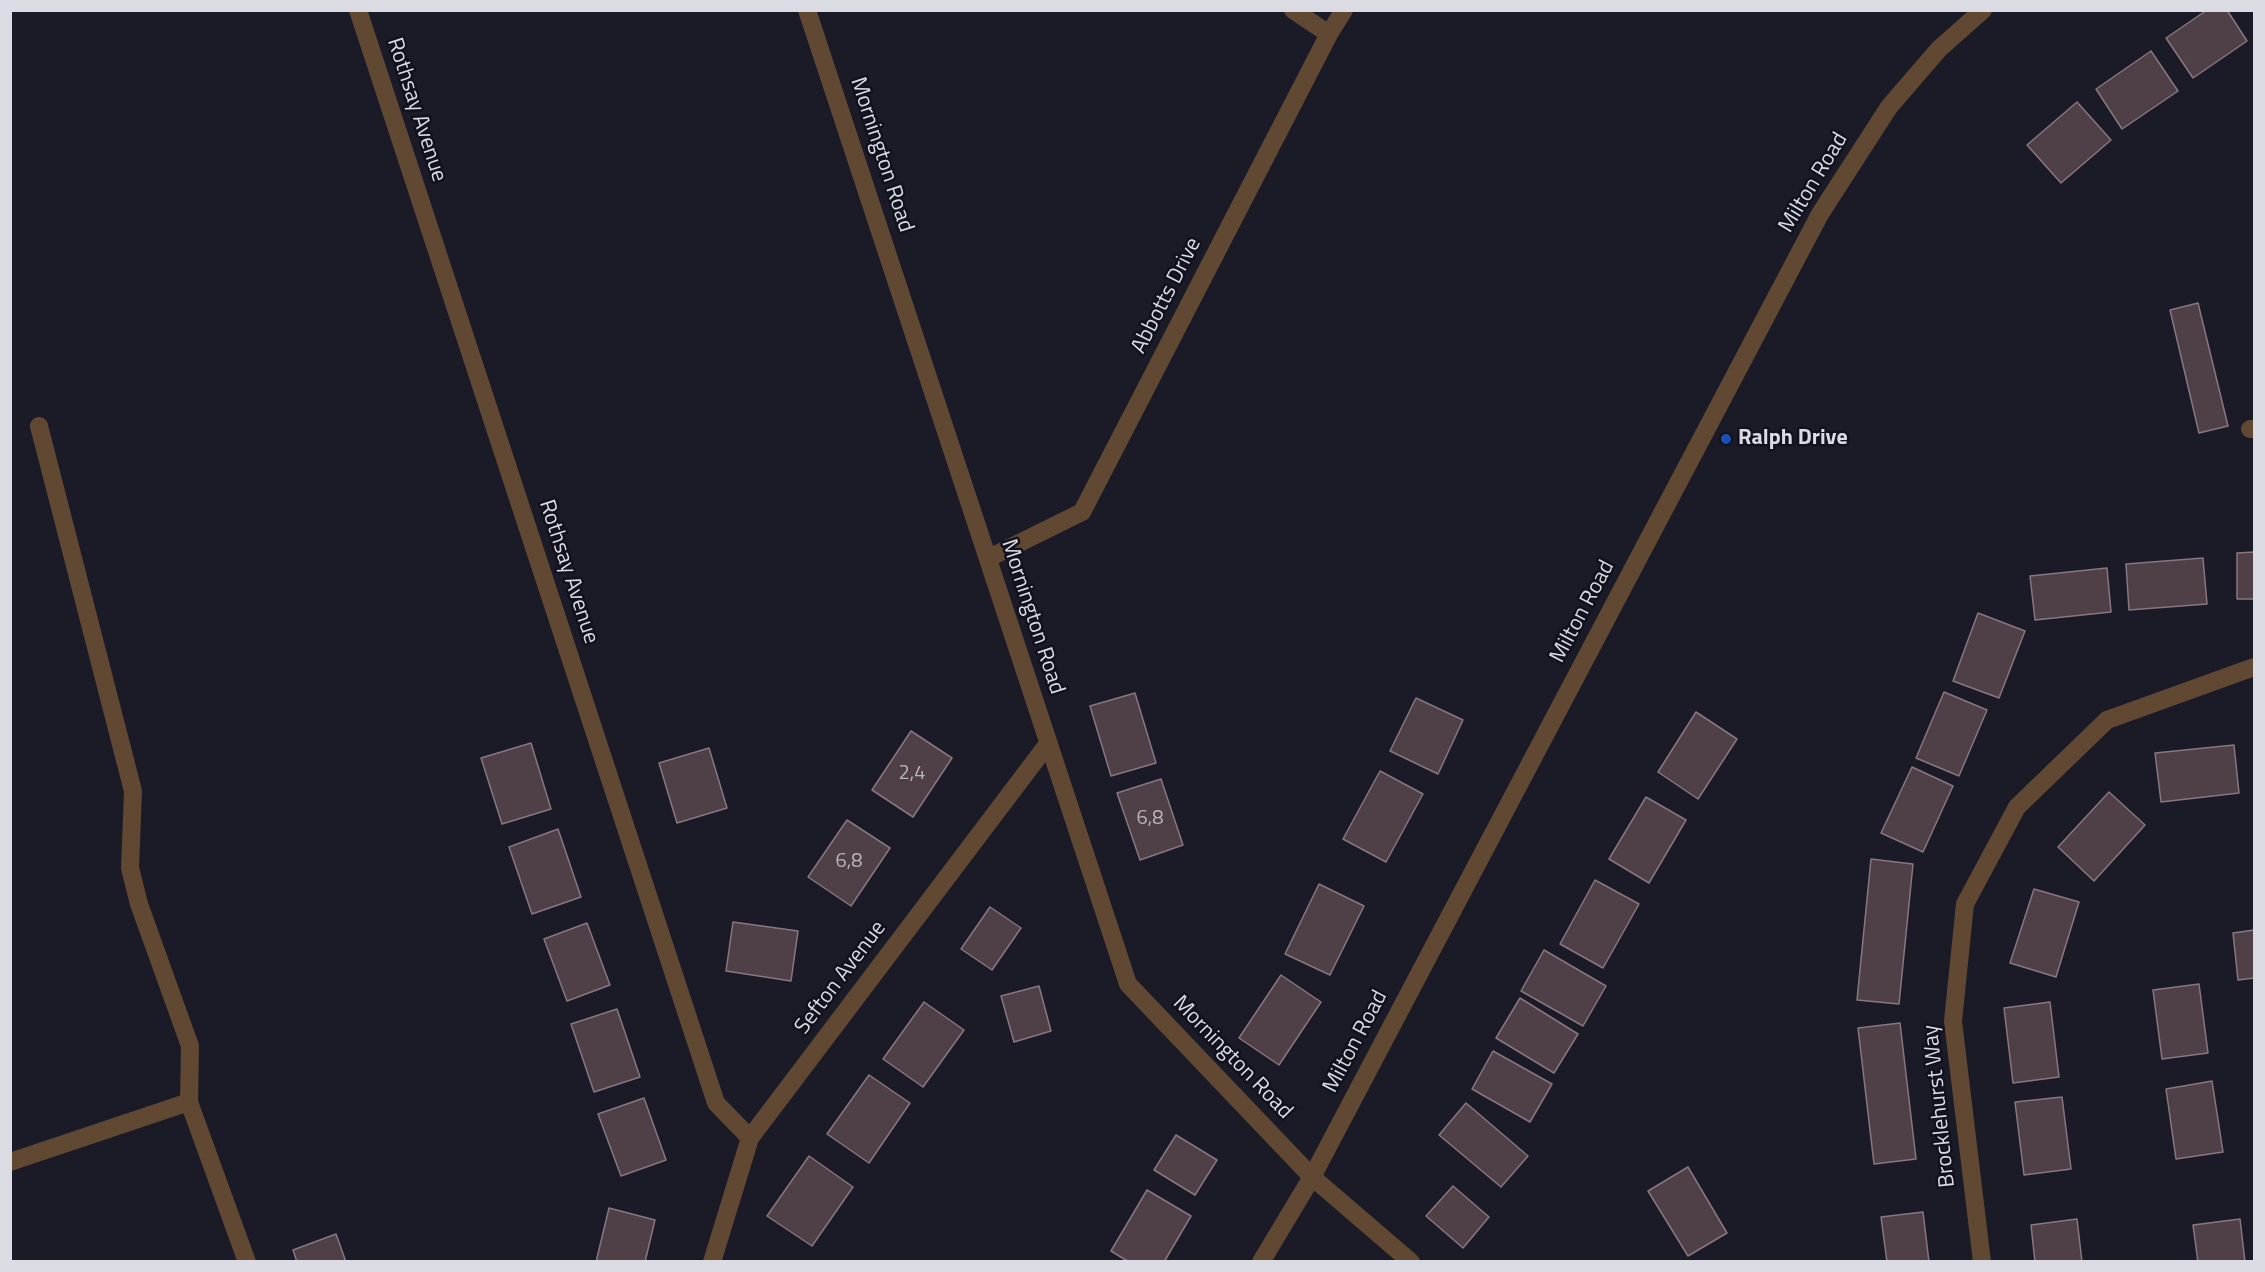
<!DOCTYPE html>
<html>
<head>
<meta charset="utf-8">
<style>
	body { margin:0 }
	#map { position:relative; width:2265px; height:1272px; overflow:hidden; background:#1b1b28; font-family:"Titillium Web",sans-serif }
	canvas { display:block }
	.frame { position:absolute; inset:0; border:12px solid #dbdbe4; pointer-events:none }
</style>
</head>
<body>
<div id="map">
<canvas width="2265" height="1272"></canvas>
<div class="frame"></div>
</div>
<script>
const g = document.querySelector('canvas').getContext('2d');
g.lineJoin = 'round';
function fillPath(path, color) {
  g.fillStyle = color;
  g.fill(path, 'evenodd');
}
function shape(rows) {
  const path = new Path2D();
  for (const r of rows) {
    path.moveTo(r[0], r[1]);
    for (let i = 2; i < r.length; i += 2) path.lineTo(r[i], r[i + 1]);
  }
  return path;
}
function stroke(path, color, width, dash) {
  g.strokeStyle = color;
  g.lineWidth = width;
  g.lineCap = dash ? 'butt' : 'round';
  g.setLineDash(dash || []);
  g.stroke(path);
}
function write(font, color, halo, rows, align = 'center') {
  g.font = font + ' "Titillium Web",sans-serif';
  g.lineWidth = 5;
  g.setLineDash([]);
  g.textBaseline = 'middle';
  g.strokeStyle = halo;
  g.fillStyle = color;
  for (const [text, x, y, turn = 0] of rows) {
    g.save();
    g.translate(x, y);
    g.rotate((+turn || 0) * Math.PI / 180);
    g.textAlign = isNaN(turn) ? turn : align;
    if (halo) g.strokeText(text, 0, 0);
    g.fillText(text, 0, 0);
    g.restore();
  }
}
const building = shape([
	[2207,10,2227,10,2247,41,2193,78,2166,38,2207,10],
	[2151,51,2178,91,2122,129,2096,89,2151,51],
	[2077,102,2111,140,2061,183,2027,145,2077,102],
	[2198,303,2228,426,2199,433,2170,310,2198,303],
	[2254,552,2254,599,2237,599,2237,553,2254,552],
	[2203,558,2207,604,2129,610,2126,564,2203,558],
	[2107,568,2111,612,2035,620,2030,576,2107,568],
	[1978,613,2025,631,1999,698,1953,681,1978,613],
	[1944,692,1987,710,1959,776,1916,758,1944,692],
	[1135,693,1156,763,1111,776,1090,706,1135,693],
	[1416,698,1463,720,1438,774,1390,751,1416,698],
	[1696,712,1737,739,1698,799,1658,772,1696,712],
	[911,731,952,758,913,817,872,790,911,731],
	[531,743,551,809,502,824,481,758,531,743],
	[2234,745,2239,793,2161,802,2155,753,2234,745],
	[709,748,727,808,677,823,659,763,709,748],
	[1912,767,1953,786,1923,852,1881,833,1912,767],
	[1380,771,1423,794,1386,862,1343,839,1380,771],
	[1161,779,1183,845,1140,860,1117,793,1161,779],
	[2109,792,2145,825,2094,881,2058,847,2109,792],
	[1646,797,1686,820,1649,883,1609,859,1646,797],
	[847,820,890,848,851,906,808,877,847,820],
	[558,829,581,897,532,914,509,847,558,829],
	[1871,859,1913,864,1899,1004,1857,1000,1871,859],
	[1595,880,1639,904,1603,968,1560,944,1595,880],
	[1319,884,1364,906,1330,975,1285,954,1319,884],
	[2034,889,2079,902,2056,977,2010,963,2034,889],
	[990,907,1021,928,992,970,961,949,990,907],
	[733,922,798,931,791,981,726,971,733,922],
	[587,923,610,985,567,1001,544,939,587,923],
	[2254,930,2254,978,2238,980,2233,933,2254,930],
	[1544,950,1606,986,1583,1026,1521,991,1544,950],
	[1281,975,1321,1002,1279,1065,1239,1038,1281,975],
	[2199,984,2208,1053,2162,1059,2153,990,2199,984],
	[1039,986,1051,1031,1014,1042,1001,996,1039,986],
	[1520,998,1578,1034,1554,1073,1496,1038,1520,998],
	[924,1002,964,1030,923,1087,883,1059,924,1002],
	[2050,1002,2059,1077,2013,1083,2004,1008,2050,1002],
	[617,1009,640,1077,594,1092,571,1024,617,1009],
	[1900,1023,1916,1159,1874,1164,1858,1028,1900,1023],
	[1493,1051,1552,1084,1530,1122,1472,1089,1493,1051],
	[869,1075,910,1103,869,1163,827,1134,869,1075],
	[2212,1081,2223,1152,2176,1159,2166,1089,2212,1081],
	[2062,1097,2071,1169,2024,1175,2015,1102,2062,1097],
	[644,1098,666,1160,621,1176,598,1114,644,1098],
	[1466,1103,1528,1156,1501,1187,1439,1135,1466,1103],
	[1176,1135,1217,1160,1195,1195,1154,1170,1176,1135],
	[809,1156,853,1187,812,1246,767,1216,809,1156],
	[1688,1167,1727,1233,1688,1256,1648,1191,1688,1167],
	[1453,1186,1489,1217,1463,1248,1426,1216,1453,1186],
	[1147,1190,1191,1216,1164,1262,1129,1262,1111,1251,1147,1190],
	[609,1208,655,1220,645,1262,596,1262,609,1208],
	[1923,1212,1929,1262,1887,1262,1881,1217,1923,1212],
	[2077,1219,2082,1262,2035,1262,2031,1225,2077,1219],
	[2240,1219,2245,1262,2198,1262,2193,1225,2240,1219],
	[336,1234,346,1262,297,1262,293,1250,336,1234]
]);
const service = shape([
	[2250,429,2254,429]
]);
const minor = shape([
	[358,10,716,1103,750,1138],
	[807,10,1128,984,1312,1177,1411,1262],
	[1293,10,1329,34],
	[39,426,133,791,130,868,139,904,190,1046,189,1102,247,1262],
	[989,558,1082,512,1329,34,1344,10],
	[10,1162,189,1102],
	[712,1262,750,1138,1047,745],
	[1982,1262,1953,1021,1965,904,2017,807,2107,720,2254,667]
]);
const tertiary = shape([
	[1261,1262,1312,1177,1820,214,1889,107,1939,49,1983,10]
]);
const markers = [
	[1726,439,6,"#1a4fb4"]
];
const numberNames = [
	["2,4",912,774],
	["6,8",1150,819],
	["6,8",849,862]
];
const streetNames = [
	["Rothsay Avenue",416,110,72],
	["Mornington Road",881,155,72],
	["Milton Road",1814,183,-59],
	["Abbotts Drive",1167,296,-63],
	["Rothsay Avenue",568,572,72],
	["Milton Road",1583,612,-62],
	["Mornington Road",1032,617,72],
	["Sefton Avenue",841,978,-53],
	["Milton Road",1356,1042,-62],
	["Mornington Road",1232,1058,46],
	["Brocklehurst Way",1940,1106,-96]
];
const poiNames = [
	["Ralph Drive",1738,439]
];
fillPath(building, '#4f4048');
stroke(building, '#887780', 1.5);
stroke(service, '#614833', 18);
stroke(minor, '#614833', 18);
stroke(tertiary, '#614833', 18);
for (const [x, y, r, color] of markers) {
  const dot = new Path2D();
  dot.arc(x, y, r, 0, 2 * Math.PI);
  g.fillStyle = color;
  g.fill(dot);
  stroke(dot, '#12121f', 2);
}
write('20px', '#b8b4bd', null, numberNames);
write('22px', '#dbdbe4', '#12121f', streetNames);
write('bold 22px', '#dbdbe4', '#12121f', poiNames, 'left');
</script>
</body>
</html>
